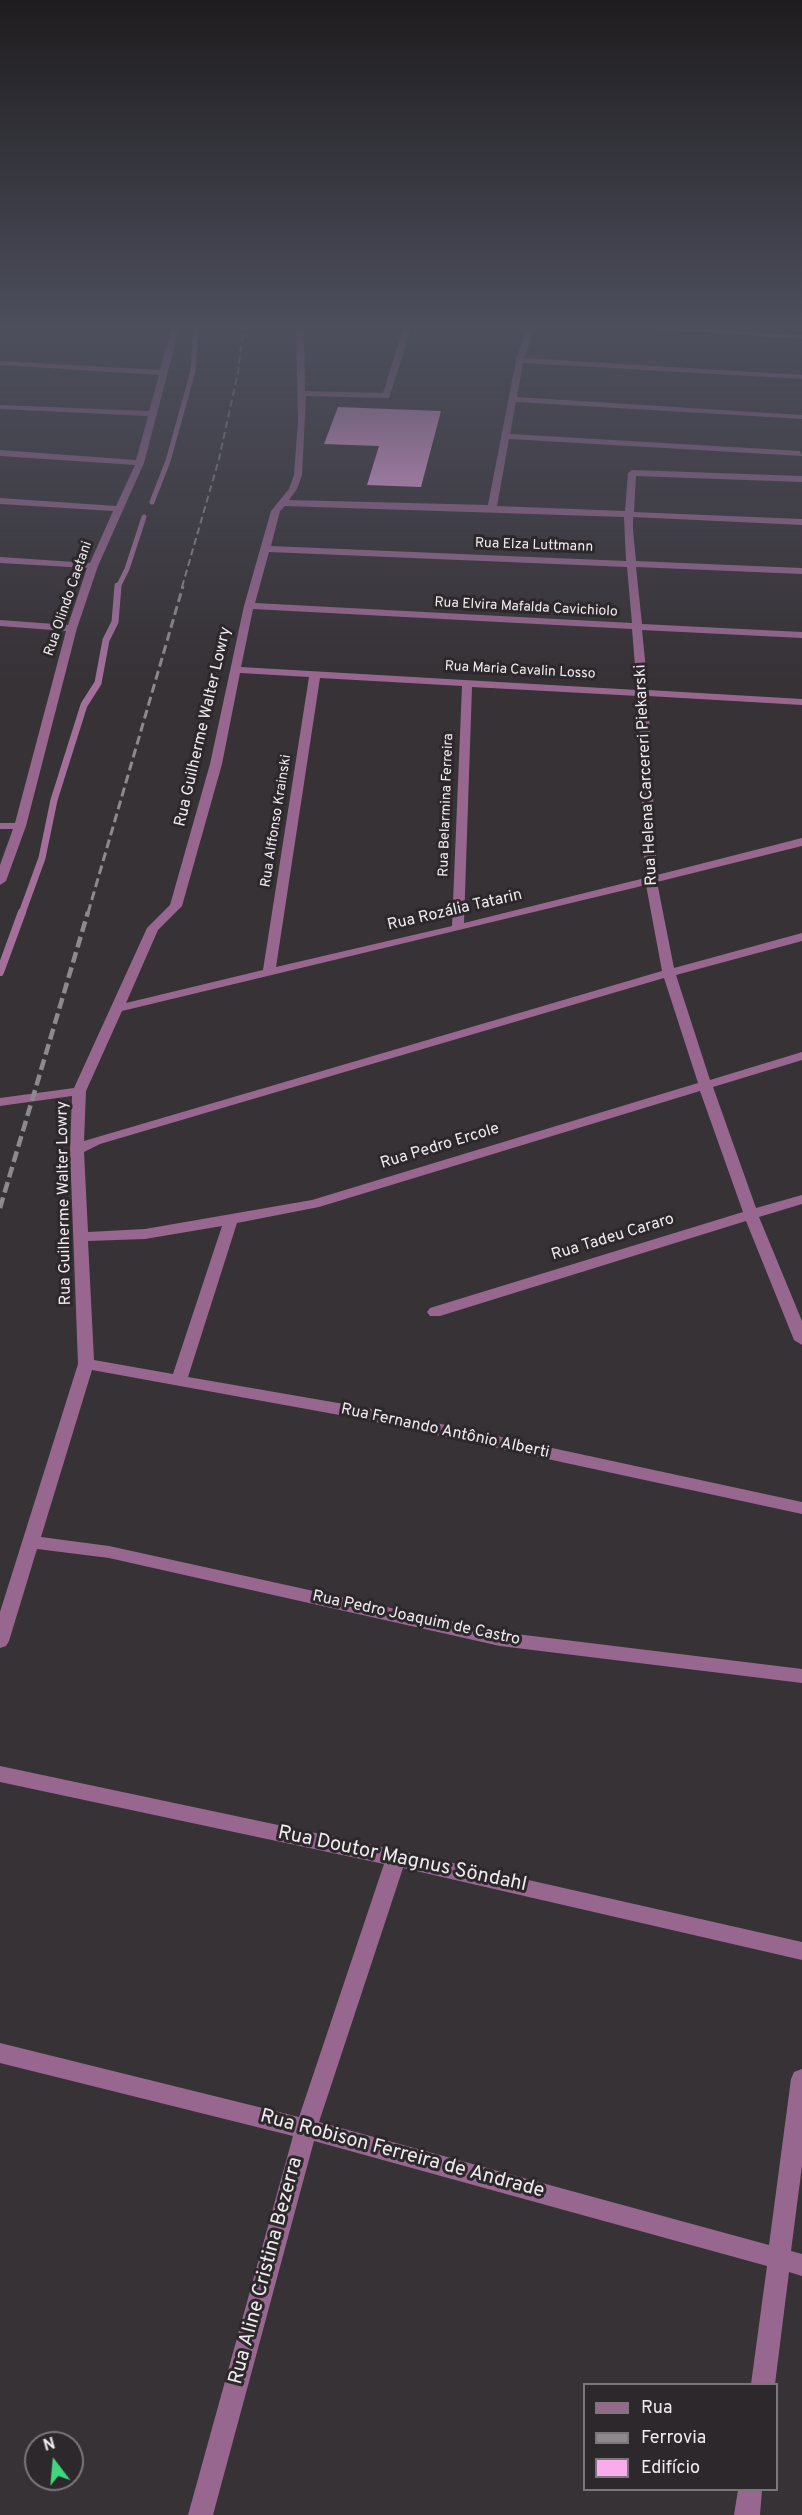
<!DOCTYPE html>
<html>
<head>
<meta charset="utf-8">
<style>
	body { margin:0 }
	#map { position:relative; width:802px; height:2515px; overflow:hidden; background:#373236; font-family:Overpass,sans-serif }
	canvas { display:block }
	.legend { position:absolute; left:583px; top:2383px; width:195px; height:108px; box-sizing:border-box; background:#2d282c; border:2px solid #7b767a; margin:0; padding:8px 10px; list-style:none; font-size:18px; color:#efebee }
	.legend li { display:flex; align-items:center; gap:12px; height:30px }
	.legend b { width:30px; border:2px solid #7b767a }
	.north { position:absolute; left:24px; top:2431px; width:60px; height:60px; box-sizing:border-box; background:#2d282c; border:2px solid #7b767a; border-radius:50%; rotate:344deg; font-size:16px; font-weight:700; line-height:24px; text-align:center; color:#efebee }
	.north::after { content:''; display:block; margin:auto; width:21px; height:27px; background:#3fd77d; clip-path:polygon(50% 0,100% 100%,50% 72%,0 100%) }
</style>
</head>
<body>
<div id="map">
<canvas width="802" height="2515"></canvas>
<ul class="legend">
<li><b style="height:8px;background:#986790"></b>Rua</li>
<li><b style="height:8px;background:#8e898d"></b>Ferrovia</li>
<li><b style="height:16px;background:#faabed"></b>Edifício</li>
</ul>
<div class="north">N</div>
</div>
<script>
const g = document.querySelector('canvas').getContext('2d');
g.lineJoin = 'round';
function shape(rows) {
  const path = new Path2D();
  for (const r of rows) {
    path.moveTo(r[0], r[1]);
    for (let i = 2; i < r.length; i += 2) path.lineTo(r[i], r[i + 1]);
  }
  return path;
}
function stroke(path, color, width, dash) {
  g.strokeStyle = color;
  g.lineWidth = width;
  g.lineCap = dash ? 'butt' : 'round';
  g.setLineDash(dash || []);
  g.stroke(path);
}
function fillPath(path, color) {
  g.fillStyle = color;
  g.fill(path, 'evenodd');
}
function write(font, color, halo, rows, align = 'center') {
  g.font = font + ' Overpass,sans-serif';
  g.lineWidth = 6;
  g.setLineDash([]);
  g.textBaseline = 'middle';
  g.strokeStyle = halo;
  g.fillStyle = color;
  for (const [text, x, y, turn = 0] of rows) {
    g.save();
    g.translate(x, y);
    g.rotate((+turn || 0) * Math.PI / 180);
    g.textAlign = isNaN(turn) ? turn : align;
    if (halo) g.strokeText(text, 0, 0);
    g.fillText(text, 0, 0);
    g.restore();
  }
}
const streamFar2 = shape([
	[152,502,168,461,193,371,196,329],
	[118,587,127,569,144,517]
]);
const streamFar1 = shape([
	[22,913,42,858,54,800,84,705,98,683,106,640,115,622,118,586]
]);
const stream = shape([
	[0,972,22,912]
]);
const building = shape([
	[338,407,441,411,421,487,367,485,379,446,324,444]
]);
const minor = shape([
	[171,329,179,329,144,463,98,566,77,628,26,826,6,881,0,885,0,865,13,829,0,829,0,823,15,823,66,631,0,626,0,620,68,625,87,568,0,563,0,557,90,563,113,511,0,504,0,498,116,506,135,465,0,456,0,450,136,460,148,416,0,409,0,405,149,411,159,375,0,365,0,361,160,370,171,329],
	[296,329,304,329,305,391,383,393,403,329,411,329,389,398,306,396,302,475,297,489,289,500,488,505,516,360,526,329,534,329,525,358,802,375,802,379,523,363,517,397,802,415,802,419,516,402,510,434,800,451,802,456,509,439,497,506,625,511,628,473,632,470,802,476,802,482,636,476,634,512,802,519,802,525,633,517,633,530,636,561,802,568,802,574,636,567,642,624,802,632,802,638,642,630,648,690,802,699,802,705,648,696,657,875,802,838,802,846,657,882,674,968,802,933,802,941,676,975,710,1080,802,1052,802,1060,713,1087,756,1208,802,1195,802,1204,759,1217,802,1321,802,1345,794,1340,746,1221,440,1316,430,1316,427,1312,430,1308,743,1212,700,1091,319,1207,237,1223,188,1377,367,1408,802,1502,802,1514,367,1420,92,1370,41,1537,109,1546,500,1632,802,1669,802,1683,500,1646,109,1558,37,1549,9,1641,6,1646,0,1648,0,1612,78,1364,70,1150,72,1096,0,1106,0,1098,74,1088,147,928,170,905,210,764,244,606,271,511,289,489,294,475,298,421,296,329],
	[285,506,624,517,626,561,271,546,280,511,285,506],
	[269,552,627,567,632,623,255,603,269,552],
	[253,609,632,629,637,690,241,667,253,609],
	[240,673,309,677,263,970,126,1003,158,930,182,906,222,764,240,673],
	[320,678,462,686,452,926,276,967,320,678],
	[472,687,638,696,645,878,464,923,472,687],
	[646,885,662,971,84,1141,86,1091,122,1011,646,885],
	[664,978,698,1083,312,1200,145,1229,88,1232,84,1152,100,1144,664,978],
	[222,1226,173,1374,94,1360,88,1241,145,1239,222,1226],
	[651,329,705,329,802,335,802,339,651,329],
	[0,1766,396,1850,802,1942,802,1960,403,1868,319,2122,769,2245,791,2079,794,2072,802,2069,802,2166,791,2251,802,2254,802,2276,789,2272,775,2384,751,2384,767,2266,314,2141,213,2515,188,2515,293,2136,0,2063,0,2043,299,2117,384,1864,0,1782,0,1766],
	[738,2490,762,2490,760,2515,734,2515,738,2490]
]);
const railFar2 = shape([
	[182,587,219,459,238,372,243,329]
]);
const railFar1 = shape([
	[88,913,183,586]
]);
const rail = shape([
	[0,1208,88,912]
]);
const farStreetnames = [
	["Rua Elza Luttmann",534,546,2],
	["Rua Olindo Caetani",69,599,-71],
	["Rua Elvira Mafalda Cavichiolo",526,608,3],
	["Rua Maria Cavalin Losso",520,671,3],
	["Rua Belarmina Ferreira",447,805,-88],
	["Rua Alffonso Krainski",277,821,-81]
];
const streetNames = [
	["Rua Guilherme Walter Lowry",204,727,-77],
	["Rua Helena Carcereri Piekarski",647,775,-93],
	["Rua Rozália Tatarin",455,911,-13],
	["Rua Pedro Ercole",440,1147,-17],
	["Rua Guilherme Walter Lowry",65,1203,-91],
	["Rua Tadeu Cararo",613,1238,-17],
	["Rua Fernando Antônio Alberti",445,1432,12],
	["Rua Pedro Joaquim de Castro",416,1619,12]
];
const nearStreetnames = [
	["Rua Doutor Magnus Söndahl",402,1860,12],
	["Rua Robison Ferreira de Andrade",402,2155,15],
	["Rua Aline Cristina Bezerra",267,2271,-75]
];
stroke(streamFar2, '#a3709c', 5);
stroke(streamFar1, '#a3709c', 7);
stroke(stream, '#a3709c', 8);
fillPath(building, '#faabed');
fillPath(minor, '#986790');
stroke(railFar2, '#8e898d', 2, [7, 4]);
stroke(railFar1, '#8e898d', 3, [9, 4.5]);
stroke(rail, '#8e898d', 4.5, [11, 5]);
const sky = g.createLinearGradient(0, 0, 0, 682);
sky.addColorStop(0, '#1e1c1e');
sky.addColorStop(0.48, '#4d4f5d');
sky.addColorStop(1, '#4d4f5d00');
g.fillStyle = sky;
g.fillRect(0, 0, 802, 682);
write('14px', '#efebee', '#2d282c', farStreetnames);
write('16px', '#efebee', '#2d282c', streetNames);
write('20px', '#efebee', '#2d282c', nearStreetnames);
</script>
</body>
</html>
